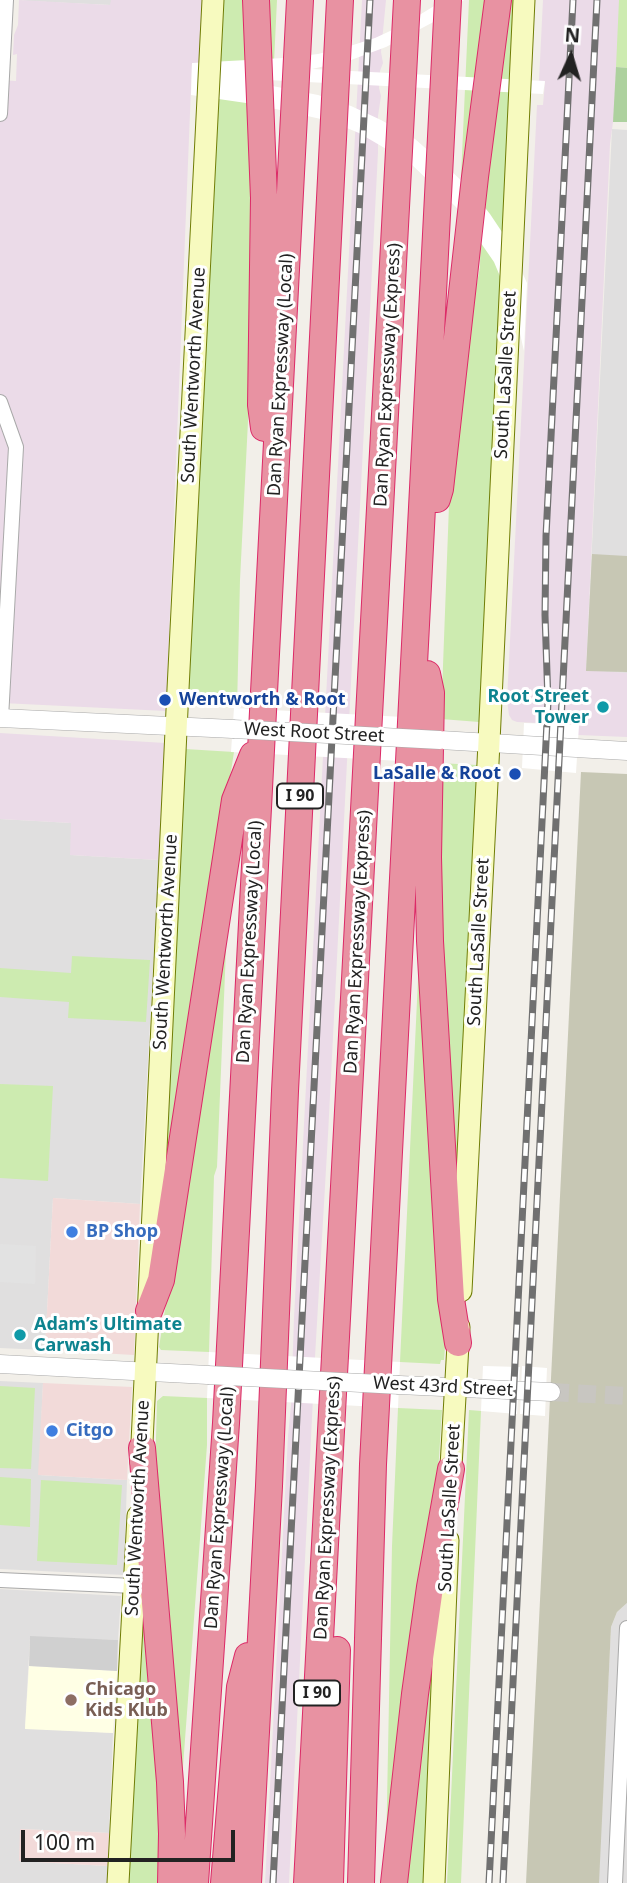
<!DOCTYPE html>
<html>
<head>
<meta charset="utf-8">
<style>
	body { margin:0 }
	#map { position:relative; width:627px; height:1883px; overflow:hidden; background:#f2efe9; font-family:"Noto Sans",sans-serif }
	canvas { display:block }
	.north { position:absolute; left:536px; top:21px; width:70px; height:70px; -webkit-text-stroke:5px #fff; paint-order:stroke; rotate:4deg; font-size:19px; font-weight:700; line-height:28px; text-align:center; color:#222 }
	.north::after { content:''; display:block; margin:auto; width:24px; height:32px; background:#222; clip-path:polygon(50% 0,100% 100%,50% 72%,0 100%) }
	.scale { position:absolute; left:21px; top:1830px; width:214px; height:32px; box-sizing:border-box; border:4px solid #222; border-top:0; padding-left:9px; font-size:21px; line-height:24px; white-space:nowrap; color:#222; -webkit-text-stroke:5px #fff; paint-order:stroke }
</style>
</head>
<body>
<div id="map">
<canvas width="627" height="1883"></canvas>
<div class="north">N</div>
<div class="scale">100 m</div>
</div>
<script>
const g = document.querySelector('canvas').getContext('2d');
g.lineJoin = 'round';
function fillPath(path, color) {
  g.fillStyle = color;
  g.fill(path, 'evenodd');
}
function shape(rows) {
  const path = new Path2D();
  for (const r of rows) {
    path.moveTo(r[0], r[1]);
    for (let i = 2; i < r.length; i += 2) path.lineTo(r[i], r[i + 1]);
  }
  return path;
}
function stroke(path, color, width, dash) {
  g.strokeStyle = color;
  g.lineWidth = width;
  g.lineCap = dash ? 'butt' : 'round';
  g.setLineDash(dash || []);
  g.stroke(path);
}
function write(font, color, halo, rows, align = 'center') {
  g.font = font + ' "Noto Sans",sans-serif';
  g.lineWidth = 6;
  g.setLineDash([]);
  g.textBaseline = 'middle';
  g.strokeStyle = halo;
  g.fillStyle = color;
  for (const [text, x, y, turn = 0] of rows) {
    g.save();
    g.translate(x, y);
    g.rotate((+turn || 0) * Math.PI / 180);
    g.textAlign = isNaN(turn) ? turn : align;
    if (halo) g.strokeText(text, 0, 0);
    g.fillText(text, 0, 0);
    g.restore();
  }
}
const residential = shape([
	[19,0,111,0,111,5,27,1],
	[612,129,627,130,627,673,586,671],
	[0,819,72,823,71,855,159,860,140,1204,53,1198,45,1350,0,1348],
	[0,1381,43,1383,39,1475,127,1480,124,1575,0,1569],
	[0,1589,121,1596,118,1640,30,1637,25,1728,113,1733,109,1833,21,1829,19,1861,108,1866,107,1883,0,1883],
	[627,1603,627,1883,598,1883,611,1627,617,1612]
]);
const commercial = shape([
	[53,1198,140,1204,134,1355,45,1350],
	[43,1383,132,1387,127,1480,38,1475],
	[20,1829,109,1833,108,1866,19,1861]
]);
const industrial = shape([
	[19,0,110,5,111,0,203,0,200,63,192,63,166,711,2,703,0,660,0,80,16,81,17,54,13,55,14,35,18,25],
	[362,0,386,0,381,52,383,63,380,71,379,88,381,96,378,116,378,152,328,1135,315,1357,289,1883,265,1883,288,1436,291,1405,294,1318],
	[543,0,627,0,627,122,613,122,610,144,586,670,627,673,627,737,578,735,578,725,517,722,512,720,509,715,507,700,537,105,543,105,545,82,539,81],
	[0,733,165,743,159,860,70,855,71,823,0,819]
]);
const education = shape([
	[29,1666,117,1671,113,1733,25,1729]
]);
const religious = shape([
	[30,1636,118,1640,117,1671,29,1666]
]);
const construction = shape([
	[592,554,627,556,627,672,586,671],
	[581,772,627,774,627,1603,617,1612,611,1627,599,1883,526,1883]
]);
const grass = shape([
	[224,0,247,0,254,302,240,580,237,708,192,706,188,700],
	[267,0,277,0,273,83,268,49],
	[469,0,489,0,467,177,461,177],
	[506,0,515,0,479,722,441,719,449,505,455,428,469,326,480,267,481,198],
	[619,0,627,0,627,68,616,67],
	[185,749,234,752,169,1169,164,1169,173,1010],
	[439,763,477,765,455,1209,438,898],
	[227,925,217,1167,214,1176,209,1352,161,1350,159,1347],
	[72,956,150,960,146,1022,68,1018,69,1002,0,997,0,968,71,973],
	[419,958,445,1347,444,1360,441,1360,440,1364,400,1362],
	[0,1084,53,1086,48,1181,0,1178],
	[0,1386,35,1388,31,1469,0,1468],
	[163,1396,207,1398,207,1445,181,1793,155,1475,157,1401],
	[398,1408,442,1410,438,1473,386,1853,392,1546],
	[469,1410,481,1411,461,1883,447,1883],
	[0,1477,31,1479,30,1527,0,1525],
	[41,1480,122,1485,117,1565,37,1561],
	[141,1618,148,1618,163,1883,128,1883],
	[435,1639,423,1883,403,1883]
]);
const forest = shape([
	[616,67,627,68,627,122,613,122]
]);
const parking = shape([
	[0,1244,36,1246,35,1284,0,1282]
]);
const pier = shape([
	[444,0,464,0,443,17,386,47,351,60,312,69,545,81,543,94,248,79,247,81,318,95,351,106,381,120,415,139,447,167,470,189,490,214,508,241,527,283,524,351,515,312,494,262,456,207,410,163,359,133,330,121,253,104,191,95,192,63,284,58,318,54,350,46,375,38,403,25],
	[234,708,441,719,439,763,231,752],
	[524,723,579,725,576,773,522,768],
	[209,1352,400,1362,398,1408,207,1398],
	[483,1366,520,1367,517,1414,481,1411],
	[522,1366,547,1368,545,1416,520,1414]
]);
const tertiaryTunnel = shape([
	[551,1392,627,1396]
]);
const minor = shape([
	[0,114,6,0],
	[0,402,16,447,1,718],
	[0,1580,134,1586],
	[615,1883,627,1628]
]);
const tertiary = shape([
	[0,718,233,729],
	[440,740,627,751],
	[0,1364,208,1375],
	[399,1385,551,1392]
]);
const secondary = shape([
	[461,1291,488,763,524,0],
	[141,1463,178,689,213,0],
	[450,1484,459,1327],
	[118,1883,138,1516],
	[434,1883,448,1540]
]);
const motorway = shape([
	[256,0,264,198,261,405,264,428],
	[437,499,440,489,475,177,498,0],
	[427,674,431,693,428,857,430,941,451,1299,458,1343],
	[149,1311,161,1280,235,800,253,755],
	[142,1448,170,1782,172,1834,171,1883],
	[195,1883,226,1423,300,0],
	[224,1883,240,1687,248,1656],
	[248,1883,269,1486,285,1091,340,0],
	[307,1883,407,0],
	[330,1883,337,1650],
	[361,1883,373,1464,448,0],
	[394,1883,415,1694,430,1587,451,1469]
]);
const rail = shape([
	[273,1883,370,0],
	[489,1883,548,702,545,615,546,536,573,0],
	[503,1883,597,0]
]);
const tertiaryBridge = shape([
	[233,729,440,740],
	[208,1375,399,1385]
]);
const markers = [
	[165,700,7,"#1a4fb4"],
	[603,707,7,"#0f9aa8"],
	[515,774,7,"#1a4fb4"],
	[72,1232,7,"#3f7fe0"],
	[20,1335,7,"#0f9aa8"],
	[52,1431,7,"#3f7fe0"],
	[71,1700,7,"#8d6e63"]
];
const shields = [
	[300,796,46],
	[317,1693,46]
];
const shieldNames = [
	["I 90",300,796],
	["I 90",317,1693]
];
const streetNames = [
	["South Wentworth Avenue",194,375,-87],
	["Dan Ryan Expressway (Local)",281,375,-87],
	["Dan Ryan Expressway (Express)",388,375,-87],
	["South LaSalle Street",506,375,-87],
	["West Root Street",314,733,3],
	["South Wentworth Avenue",166,942,-87],
	["Dan Ryan Expressway (Local)",250,942,-87],
	["Dan Ryan Expressway (Express)",358,942,-87],
	["South LaSalle Street",479,942,-87],
	["West 43rd Street",443,1387,3],
	["South Wentworth Avenue",138,1508,-87],
	["Dan Ryan Expressway (Local)",220,1508,-86],
	["Dan Ryan Expressway (Express)",328,1508,-87],
	["South LaSalle Street",450,1508,-87]
];
const cultureNames = [
	["Root Street",589,697],
	["Tower",589,718],
	["Adam’s Ultimate",34,1325,"left"],
	["Carwash",34,1346,"left"]
];
const transitNames = [
	["Wentworth & Root",179,700],
	["LaSalle & Root",501,774,"right"]
];
const shopNames = [
	["BP Shop",86,1232],
	["Citgo",66,1431]
];
const educationNames = [
	["Chicago",85,1690],
	["Kids Klub",85,1711]
];
fillPath(residential, '#e0dfdf');
fillPath(commercial, '#f2dad9');
fillPath(industrial, '#ebdbe8');
fillPath(education, '#ffffe5');
fillPath(religious, '#d0d0d0');
fillPath(construction, '#c7c7b4');
fillPath(grass, '#cdebb0');
fillPath(forest, '#add19e');
fillPath(parking, '#e2e2e2');
fillPath(pier, '#fff');
stroke(tertiaryTunnel, '#c8c6c1', 18, [18, 9]);
stroke(minor, '#a9a9a9', 16);
stroke(tertiary, '#a9a9a9', 19);
stroke(secondary, '#707d05', 23);
stroke(motorway, '#dc2a67', 28);
stroke(minor, '#fff', 14);
stroke(tertiary, '#fff', 18);
stroke(secondary, '#f7fabf', 21);
stroke(motorway, '#e892a2', 26);
stroke(rail, '#707070', 7);
stroke(rail, '#fff', 4.5, [13]);
stroke(tertiaryBridge, '#a9a9a9', 19, []);
stroke(tertiaryBridge, '#fff', 18);
for (const [x, y, r, color] of markers) {
  const dot = new Path2D();
  dot.arc(x, y, r, 0, 2 * Math.PI);
  g.fillStyle = color;
  g.fill(dot);
  stroke(dot, '#fff', 2.5);
}
for (const [x, y, w] of shields) {
  const box = new Path2D();
  box.roundRect(x - w / 2, y - 12.5, w, 25, 5);
  g.fillStyle = '#fff';
  g.fill(box);
  stroke(box, '#222', 2);
}
write('bold 16px', '#222', null, shieldNames);
write('18px', '#222', '#fff', streetNames);
write('bold 18px', '#0d838f', '#fff', cultureNames, 'right');
write('bold 18px', '#164399', '#fff', transitNames, 'left');
write('bold 18px', '#366cbe', '#fff', shopNames, 'left');
write('bold 18px', '#785e54', '#fff', educationNames, 'left');
</script>
</body>
</html>
